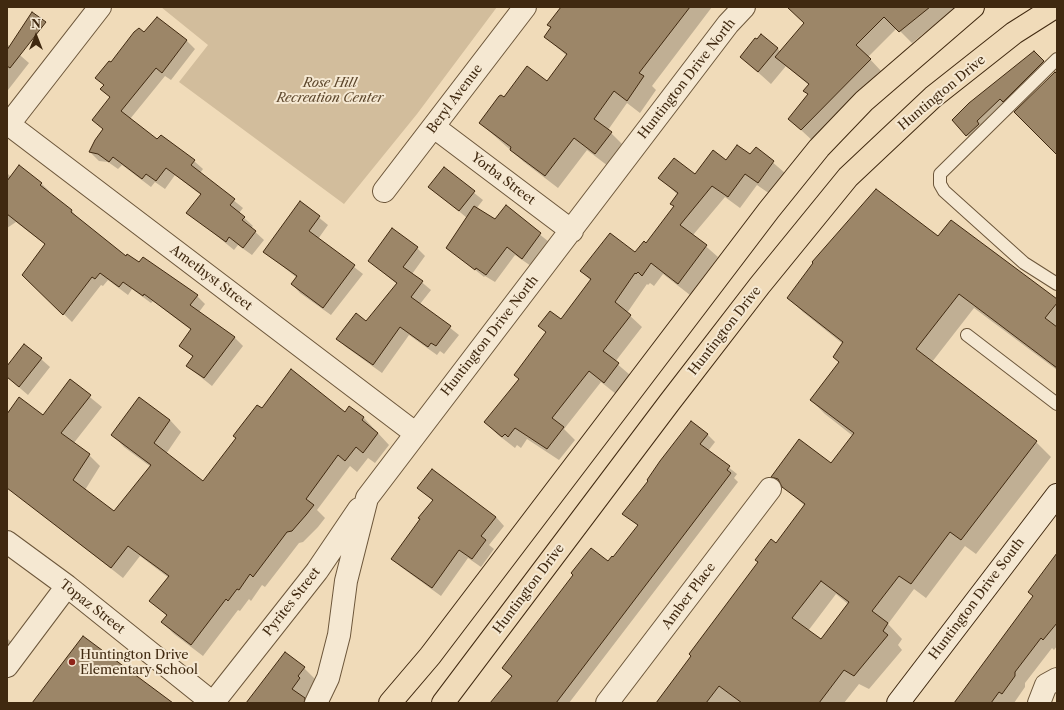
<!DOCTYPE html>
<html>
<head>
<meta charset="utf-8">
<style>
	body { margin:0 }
	#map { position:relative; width:1064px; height:710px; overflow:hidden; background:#f0dbb9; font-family:"Libre Caslon Text",serif }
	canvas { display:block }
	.frame { position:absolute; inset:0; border:8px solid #402910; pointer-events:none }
	.north { position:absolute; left:16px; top:16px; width:40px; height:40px; -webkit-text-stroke:3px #f5e8d2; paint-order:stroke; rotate:0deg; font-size:11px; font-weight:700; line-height:16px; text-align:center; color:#402910 }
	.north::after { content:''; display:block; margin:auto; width:14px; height:18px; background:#402910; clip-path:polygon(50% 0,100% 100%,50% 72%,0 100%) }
</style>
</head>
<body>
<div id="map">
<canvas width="1064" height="710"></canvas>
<div class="frame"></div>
<div class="north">N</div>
</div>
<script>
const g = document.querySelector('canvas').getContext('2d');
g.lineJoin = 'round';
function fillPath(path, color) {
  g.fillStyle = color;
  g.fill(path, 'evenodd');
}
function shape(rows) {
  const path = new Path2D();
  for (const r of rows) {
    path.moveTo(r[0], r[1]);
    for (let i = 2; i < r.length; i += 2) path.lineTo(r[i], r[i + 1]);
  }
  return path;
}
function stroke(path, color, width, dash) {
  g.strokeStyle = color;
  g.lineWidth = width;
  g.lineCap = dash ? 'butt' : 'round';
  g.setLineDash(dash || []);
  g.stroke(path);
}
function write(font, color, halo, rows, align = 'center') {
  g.font = font + ' "Libre Caslon Text",serif';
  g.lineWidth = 4;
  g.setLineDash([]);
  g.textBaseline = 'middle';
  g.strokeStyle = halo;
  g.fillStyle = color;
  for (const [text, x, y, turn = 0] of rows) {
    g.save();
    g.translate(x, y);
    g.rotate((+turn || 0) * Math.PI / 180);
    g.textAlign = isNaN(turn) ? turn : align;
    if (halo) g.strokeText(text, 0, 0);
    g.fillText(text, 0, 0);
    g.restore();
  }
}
const green = shape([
	[161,7,497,7,417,114,344,204,179,82,208,45]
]);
const shadow = shape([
	[560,7,712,7,652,86,656,90,640,113,627,103,608,130,624,146,608,166,587,150,558,188,524,162,480,123,504,98,547,82,567,56,545,37,552,28,549,25,561,8],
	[801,7,956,7,912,43,897,28,868,57,882,72,814,142,789,119,809,95,809,85,786,66,771,84,741,57,777,48,781,52,805,23],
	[144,34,186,40,195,49,171,80,165,76,130,119,158,141,194,161,203,169,200,173,243,208,239,213,253,226,251,228,264,240,252,255,238,245,234,250,188,212,201,195,175,175,165,189,155,182,151,187,122,165,118,169,108,162,99,161,90,152,104,130,93,120,111,98,102,89,105,86,111,64],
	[7,44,29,63,8,90,7,89],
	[1034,53,1051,70,974,143,953,120],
	[756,148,785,173,770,194,757,185,740,208,725,197,693,235,718,257,690,295,663,274,654,286,650,283,648,285,647,284,627,313,642,327,615,362,630,375,616,394,601,382,564,429,575,440,559,460,527,439,521,448,517,445,515,448,497,434,486,422,520,379,547,333,540,326,561,321,591,281,581,271,635,253,646,244,675,207,678,195,660,178,695,176,727,161,750,156],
	[444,169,483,200,476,209,496,220,506,207,549,242,531,266,515,255,495,282,485,276,484,277,447,247,467,218,430,187],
	[7,173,11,177,41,183,49,191,48,193,72,211,79,220,126,257,197,296,205,304,199,312,235,338,243,346,212,386,187,366,193,357,180,346,191,330,153,301,151,303,132,289,128,295,108,280,103,286,101,285,72,322,23,275,46,245,16,222,7,228],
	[301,203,328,225,318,239,363,274,331,315,300,293,292,284,297,278,264,251],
	[938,238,1057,300,1057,370,974,308,932,362,1036,442,1051,457,976,554,965,546,926,598,914,589,888,624,902,639,898,645,902,650,869,689,859,684,844,703,656,703,805,506,772,477,832,464,853,436,825,414,811,400,839,362,843,344,803,312,788,298],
	[836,594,848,604,821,641,808,631],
	[417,248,425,256,412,274,431,290,420,304,459,335,444,354,440,351,437,355,409,335,382,373,346,347,338,339,367,322,397,284,369,261],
	[41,359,50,367,28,395,7,377,7,367],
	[70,381,102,407,73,444,89,455,100,466,85,490,114,512,151,467,124,447,113,435,139,398,170,420,181,432,166,454,203,483,262,410,345,413,349,407,364,418,389,445,375,463,368,458,357,472,350,466,317,510,325,518,318,527,303,542,299,543,265,587,262,585,251,601,249,599,240,611,238,610,203,656,174,634,162,622,167,616,150,601,169,578,140,556,123,578,7,487,7,416,43,417],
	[707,434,715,442,708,451,737,474,734,478,738,482,569,703,492,703,512,677,503,668,614,558,638,526,624,514],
	[419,488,496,517,504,526,489,545,494,549,481,567,468,558,441,596,401,567,393,559,433,501],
	[1057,555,1057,646,1054,650,1052,648,1025,683,1025,687,1014,703,955,703,1034,597],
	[7,638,13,644,7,653],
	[304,668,316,680,310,689,312,691,305,701,307,703,254,703]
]);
const building = shape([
	[561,7,690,7,639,73,644,76,627,101,614,91,594,119,612,132,595,154,574,138,545,176,510,150,511,147,479,123,499,96,501,95,504,97,527,66,547,81,567,54,544,37,551,27,547,25,561,7],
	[787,7,930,7,899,32,884,17,856,45,871,59,801,130,788,119,808,94,803,91,809,84,775,57,804,23,787,7],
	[32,12,46,22,10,68,7,66,7,50,32,12],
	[157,17,187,40,162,73,156,68,121,111,157,139,161,135,195,160,191,165,235,199,230,205,245,217,242,220,256,231,243,248,229,237,226,242,186,213,201,194,166,168,156,181,146,174,142,179,113,157,109,162,98,154,89,152,95,140,103,129,92,120,110,97,100,89,104,85,95,78,109,61,111,62,134,32,139,28,144,32,157,17],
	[761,34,778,48,758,72,740,57,755,38,757,39,761,34],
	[1034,51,1044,61,1003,102,1000,99,977,121,979,124,966,136,952,120,969,103,1034,51],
	[1055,72,1057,74,1057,155,1014,112,1055,72],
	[737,145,750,154,756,147,774,161,758,183,745,174,728,197,712,186,680,225,707,245,678,284,651,263,642,276,638,272,636,274,635,273,615,302,631,315,603,351,619,363,604,383,589,371,552,418,564,427,547,449,515,428,508,437,505,434,502,437,484,422,519,379,514,375,546,332,538,326,550,311,561,319,591,279,580,271,610,233,635,252,644,241,646,243,674,206,670,204,678,193,658,178,674,158,695,174,713,150,726,160,737,145],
	[19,165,42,183,40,185,72,210,71,212,126,256,127,254,139,262,143,257,198,295,190,305,235,337,204,378,186,366,193,356,179,346,191,329,144,294,143,296,123,282,119,287,100,273,95,279,92,277,63,315,22,275,45,244,7,214,7,181,19,165],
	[444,167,475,191,459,211,428,187,444,167],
	[876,189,938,236,951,220,1057,299,1057,303,1045,318,1057,327,1057,368,959,294,916,349,1037,441,961,540,950,532,911,584,899,576,872,611,888,623,883,631,888,635,854,676,844,670,819,703,742,703,719,686,706,703,656,703,691,656,689,654,758,562,755,560,771,539,776,543,805,504,782,487,778,479,771,477,799,439,831,463,854,433,810,400,839,362,833,357,843,342,787,298,813,263,812,262,876,189],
	[821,581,849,602,821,639,792,618,821,581],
	[300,201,320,216,309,231,355,265,323,308,291,284,297,276,263,252,300,201],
	[506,205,541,233,522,259,507,247,486,275,476,268,475,270,446,248,474,206,495,219,506,205],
	[392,228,418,247,403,267,423,281,411,297,451,326,436,346,431,343,428,347,400,327,373,365,336,339,356,313,366,321,397,283,368,261,392,228],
	[24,344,42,358,19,387,7,377,7,366,24,344],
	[291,369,345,412,349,406,364,417,362,420,378,433,363,453,356,447,345,461,338,455,306,499,314,505,306,515,292,531,287,532,253,577,250,574,239,590,237,589,228,601,226,599,191,645,161,622,167,615,149,601,169,576,128,546,111,568,7,488,7,414,19,397,43,415,70,379,91,395,61,433,90,454,73,480,114,511,151,465,111,435,139,397,170,420,154,443,203,481,236,438,233,436,257,405,262,408,291,369],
	[691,421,708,434,700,444,730,466,727,470,731,473,556,703,490,703,512,676,502,668,573,575,571,573,591,548,608,561,612,556,613,557,638,525,622,514,648,481,647,480,660,461,691,421],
	[432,469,496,517,481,536,486,540,472,559,459,550,432,588,391,559,420,519,418,518,433,500,417,488,432,469],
	[1057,553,1057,623,1043,640,1041,638,1015,672,1015,676,1002,694,999,692,991,703,954,703,1033,596,1028,592,1057,553],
	[83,636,173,703,32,703,83,636],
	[285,652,305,667,298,676,300,678,292,689,305,698,304,703,246,703,285,652]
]);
const lane = shape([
	[1057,59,940,174,940,184,944,191,1024,263,1057,284],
	[967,335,1057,404]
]);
const street = shape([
	[7,123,415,433],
	[9,124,100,7],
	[434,127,572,231],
	[384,191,525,7],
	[7,542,67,586,213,703],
	[7,666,67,586],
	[213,703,317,571,359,509],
	[316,703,328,678,339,635,346,581,367,498,728,24,744,7],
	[607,703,770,489],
	[1039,703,1046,685,1057,679]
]);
const secondary = shape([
	[898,703,1057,495]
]);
const primary = shape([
	[390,703,430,656,769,210,819,148,864,101,973,7],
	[443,703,669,403,760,285,848,177,933,97,1014,33,1055,7]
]);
const markers = [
	[72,662,4,"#8f2418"]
];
const streetNames = [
	["Huntington Drive North",687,79,-52],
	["Huntington Drive",942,93,-40],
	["Beryl Avenue",455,99,-53],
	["Yorba Street",503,179,37],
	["Amethyst Street",211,278,37],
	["Huntington Drive",725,331,-52],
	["Huntington Drive North",490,336,-52],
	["Huntington Drive",529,589,-53],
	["Amber Place",689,596,-53],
	["Huntington Drive South",977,599,-53],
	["Pyrites Street",292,602,-52],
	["Topaz Street",92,607,38]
];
const parkNames = [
	["Rose Hill",330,83],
	["Recreation Center",330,98]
];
const poiNames = [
	["Huntington Drive",80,655],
	["Elementary School",80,670]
];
fillPath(green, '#d2bd9c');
fillPath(shadow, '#0003');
fillPath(building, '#9c8668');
stroke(building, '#402910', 1);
stroke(lane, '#6c563a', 14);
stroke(street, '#6c563a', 24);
stroke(secondary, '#402910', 24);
stroke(primary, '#402910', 24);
stroke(lane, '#f5e8d2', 12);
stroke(street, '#f5e8d2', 22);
stroke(secondary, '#f5e8d2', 22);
stroke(primary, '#f0dbb9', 22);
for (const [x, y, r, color] of markers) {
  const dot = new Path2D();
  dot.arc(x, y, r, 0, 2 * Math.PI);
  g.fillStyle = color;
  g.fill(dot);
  stroke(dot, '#f5e8d2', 1.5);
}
write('13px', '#402910', '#f5e8d2', streetNames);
write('italic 13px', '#5d472c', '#f5e8d2', parkNames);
write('13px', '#402910', '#f5e8d2', poiNames, 'left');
</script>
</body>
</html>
